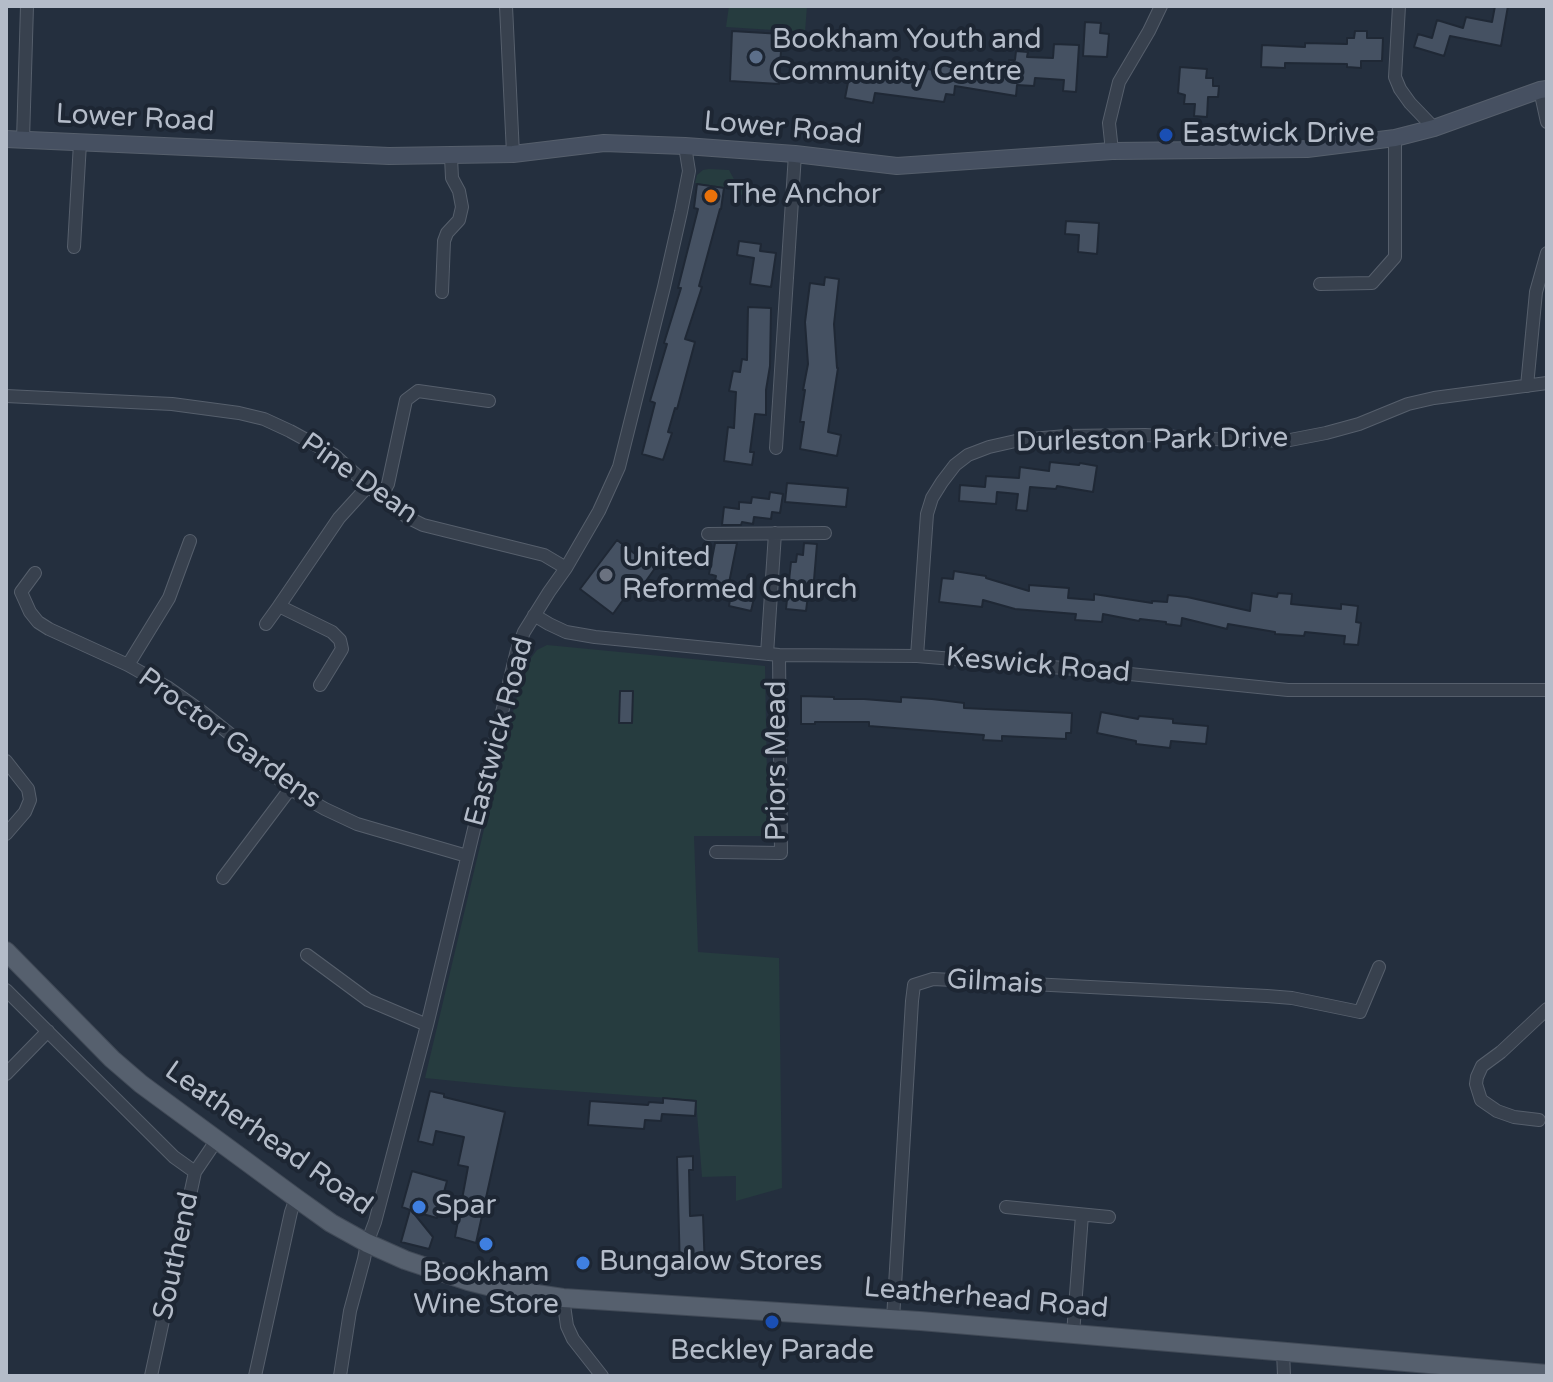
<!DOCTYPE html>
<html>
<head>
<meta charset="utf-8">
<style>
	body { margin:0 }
	#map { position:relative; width:1553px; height:1382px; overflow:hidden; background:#242f3e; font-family:"Varela Round",sans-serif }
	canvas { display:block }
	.frame { position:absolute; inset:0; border:8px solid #b4bcc9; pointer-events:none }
</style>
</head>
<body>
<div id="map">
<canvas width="1553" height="1382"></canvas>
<div class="frame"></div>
</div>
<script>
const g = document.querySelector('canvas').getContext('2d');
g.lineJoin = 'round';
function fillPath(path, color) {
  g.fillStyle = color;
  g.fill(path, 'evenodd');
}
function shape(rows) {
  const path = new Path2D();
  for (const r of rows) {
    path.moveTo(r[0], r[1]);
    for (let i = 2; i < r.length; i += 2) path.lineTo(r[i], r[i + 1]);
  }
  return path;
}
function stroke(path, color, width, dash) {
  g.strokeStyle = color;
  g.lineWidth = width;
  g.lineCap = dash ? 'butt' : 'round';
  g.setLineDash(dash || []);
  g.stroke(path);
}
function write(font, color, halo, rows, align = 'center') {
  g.font = font + ' "Varela Round",sans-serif';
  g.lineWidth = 8;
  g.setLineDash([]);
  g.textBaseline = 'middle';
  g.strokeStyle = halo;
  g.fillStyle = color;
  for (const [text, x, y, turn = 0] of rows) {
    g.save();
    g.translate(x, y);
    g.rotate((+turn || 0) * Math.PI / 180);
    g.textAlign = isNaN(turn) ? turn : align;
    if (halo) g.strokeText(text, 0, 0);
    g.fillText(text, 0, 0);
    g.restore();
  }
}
const green = shape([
	[729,6,807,6,805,32,726,27],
	[709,169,729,170,736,183,745,187,744,195,730,194,730,188,695,183,697,175,703,170],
	[547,645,765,666,768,836,694,836,698,952,779,958,782,1188,736,1201,736,1176,702,1177,696,1100,514,1087,425,1078,485,825,516,700,531,658,537,650]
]);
const building = shape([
	[1495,6,1508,6,1501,46,1450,36,1444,56,1414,47,1418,34,1432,38,1437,20,1463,28,1466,17,1492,22,1495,6],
	[1085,22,1101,23,1100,33,1109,34,1107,57,1083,56,1085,22],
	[732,31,782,34,779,84,730,81,732,31],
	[1355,31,1367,31,1367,38,1383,38,1382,61,1361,61,1361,68,1347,67,1347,64,1285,63,1285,68,1261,67,1262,45,1305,47,1305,43,1347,44,1347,38,1354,38,1355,31],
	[1054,44,1079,45,1076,92,1063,91,1064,80,1035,78,1034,86,1017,85,1016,96,955,86,954,95,946,94,944,102,875,93,873,103,845,98,850,72,865,75,867,64,888,67,889,62,939,71,940,62,970,66,970,64,1008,69,1009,60,1015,60,1016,51,1028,52,1027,57,1053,58,1054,44],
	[1180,67,1207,69,1206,78,1213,78,1213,86,1219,86,1218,97,1208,97,1207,117,1194,116,1195,104,1184,104,1185,95,1178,93,1180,67],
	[697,184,724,188,721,209,720,209,699,286,702,287,685,339,695,342,677,409,675,408,668,432,672,433,663,460,642,454,655,403,650,401,667,344,664,343,681,288,678,288,698,209,694,208,697,184],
	[1066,221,1099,223,1097,254,1078,252,1079,235,1065,234,1066,221],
	[739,241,761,244,760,251,776,253,771,287,750,284,754,258,737,255,739,241],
	[825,277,839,279,834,324,837,368,838,368,828,432,841,435,837,456,800,449,804,422,800,422,805,390,803,390,808,364,805,322,810,283,824,285,825,277],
	[748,307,771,308,770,366,766,390,766,415,755,414,750,452,754,452,752,465,724,461,728,427,734,428,736,392,729,391,733,371,740,372,742,359,747,360,748,307],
	[1050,462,1079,465,1080,463,1097,466,1093,492,1057,486,1056,489,1030,487,1027,511,1016,510,1018,494,997,492,996,504,959,501,960,485,985,487,986,476,1019,478,1020,467,1049,471,1050,462],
	[787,483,848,488,846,507,785,502,787,483],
	[770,492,783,494,780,513,772,512,771,519,754,517,753,524,742,522,741,525,722,525,724,507,739,509,739,502,751,503,752,497,769,499,770,492],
	[617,540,635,554,638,549,658,564,641,588,635,583,613,614,580,589,617,540],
	[715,543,737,543,728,588,714,585,716,576,709,574,715,543],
	[804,543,817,544,814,580,816,581,815,595,808,595,806,611,786,609,791,562,796,562,797,554,803,555,804,543],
	[954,571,986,576,986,578,1029,591,1029,585,1069,588,1068,598,1094,600,1094,594,1152,603,1152,601,1167,602,1168,595,1187,597,1250,611,1252,593,1277,597,1278,593,1292,594,1291,604,1341,609,1341,604,1358,606,1356,622,1361,623,1358,645,1344,644,1345,636,1305,632,1304,636,1275,634,1275,632,1228,624,1227,629,1182,618,1181,626,1166,624,1166,622,1140,619,1139,621,1103,614,1102,622,1075,620,1076,614,1015,609,983,600,982,607,939,602,942,578,953,579,954,571],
	[731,593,754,598,751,611,729,606,731,593],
	[620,691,633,691,632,723,619,723,620,691],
	[801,696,834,697,834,699,864,699,901,702,901,697,932,699,964,703,964,708,1072,713,1071,733,1066,733,1066,739,1002,736,1002,741,983,740,984,735,869,726,869,722,815,722,815,724,801,724,801,696],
	[1101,712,1138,719,1139,716,1173,719,1173,723,1208,726,1206,744,1171,741,1170,748,1136,744,1136,741,1097,733,1101,712],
	[430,1091,444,1094,444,1097,505,1112,476,1243,455,1237,468,1167,458,1165,464,1137,436,1131,433,1145,418,1141,430,1091],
	[663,1098,696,1101,695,1116,662,1114,661,1121,645,1120,644,1129,588,1125,590,1101,648,1105,649,1102,663,1103,663,1098],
	[693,1156,693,1170,689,1170,690,1216,703,1215,705,1270,680,1271,677,1157,693,1156],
	[412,1171,447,1181,437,1218,412,1211,433,1237,429,1249,401,1242,410,1210,402,1207,412,1171]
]);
const street = shape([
	[506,6,513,154],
	[1399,6,1395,77,1400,89,1410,103,1434,128],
	[1540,90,1547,122],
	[23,140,27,6],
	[1112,151,1109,123,1119,82,1149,31,1161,6],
	[74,247,80,143],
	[1320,284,1372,283,1395,257,1395,138],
	[442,292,444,241,447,233,459,220,462,207,459,191,452,178,451,157],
	[1527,386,1536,292,1547,253],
	[6,396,172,404,239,413,264,419,290,431,334,455,381,497,407,517,423,525,544,555,566,568],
	[776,448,795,154],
	[381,497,388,484,406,400,418,391,489,401],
	[708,534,825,533],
	[35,573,21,592,30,612,38,622,49,629,128,665,167,687,201,711,230,734,290,789,325,809,357,824,467,856],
	[534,615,549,624,566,632,595,637,779,655,917,656,1100,671,1288,690,1547,690],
	[266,624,279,606],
	[767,654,775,533],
	[917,656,927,514,932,498,942,482,955,465,968,455,989,447,1020,440,1066,436,1145,435,1249,441,1290,440,1326,433,1359,424,1408,404,1434,398,1547,383],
	[128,665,169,598,190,541],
	[320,685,342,649,340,640,332,632,279,606,339,518,369,485],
	[6,761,28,789,30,800,25,812,6,834],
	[716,852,781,853,779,655],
	[223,878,290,789],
	[307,955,368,1000,427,1025],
	[6,990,174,1157,195,1172],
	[6,1074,48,1031],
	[1539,1120,1514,1117,1497,1111,1481,1100,1476,1084,1477,1077,1482,1066,1501,1052,1547,1009],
	[1006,1207,1109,1217],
	[563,1298,567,1326,573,1339,602,1376],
	[893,1319,912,1001,914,985,933,979,1267,996,1292,998,1360,1012,1379,967],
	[1073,1334,1082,1215],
	[1283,1351,1284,1376],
	[151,1376,195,1172,216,1141],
	[255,1376,291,1212,296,1198],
	[340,1376,350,1311,364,1259,367,1243,375,1222,427,1025,517,650,524,632,549,592,566,568,599,511,619,467,664,287,681,212,689,171,685,146]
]);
const secondary = shape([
	[6,139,389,156,513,154,604,143,685,146,795,154,897,166,1112,151,1307,149,1395,138,1434,128,1540,90,1547,89]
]);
const primary = shape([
	[6,951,112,1059,141,1084,296,1198,331,1223,367,1243,405,1260,468,1281,496,1288,563,1298,920,1321,1547,1374]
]);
const markers = [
	[756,57,8,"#5c6f8a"],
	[1166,135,8,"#1a4fb4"],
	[711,196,8,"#e8710a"],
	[606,575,8,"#6b7280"],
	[419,1207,8,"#3f7fe0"],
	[486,1244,8,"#3f7fe0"],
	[583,1263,8,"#3f7fe0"],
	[772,1322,8,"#1a4fb4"]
];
const poiNames = [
	["Bookham Youth and",772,41],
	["Community Centre",772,73],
	["Eastwick Drive",1182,135],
	["The Anchor",727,196],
	["United",622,559],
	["Reformed Church",622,591],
	["Spar",435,1207],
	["Bungalow Stores",599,1263],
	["Bookham",486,1274,"center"],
	["Wine Store",486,1306,"center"],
	["Beckley Parade",772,1352,"center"]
];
const streetNames = [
	["Lower Road",135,119,3],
	["Lower Road",783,129,5],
	["Durleston Park Drive",1152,441,-1],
	["Pine Dean",359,479,35],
	["Keswick Road",1038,666,5],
	["Eastwick Road",500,732,-75],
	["Proctor Gardens",229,739,36],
	["Priors Mead",778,761,-90],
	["Gilmais",995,983,3],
	["Leatherhead Road",268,1139,35],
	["Southend",177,1256,-78],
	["Leatherhead Road",986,1299,5]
];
fillPath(green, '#263c3f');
fillPath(building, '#455162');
stroke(building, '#1f2835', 2);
stroke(street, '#565f6c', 14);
stroke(secondary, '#565f6c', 18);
stroke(primary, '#414a57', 20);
stroke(street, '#38414e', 12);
stroke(secondary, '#465061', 16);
stroke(primary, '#56606e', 18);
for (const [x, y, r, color] of markers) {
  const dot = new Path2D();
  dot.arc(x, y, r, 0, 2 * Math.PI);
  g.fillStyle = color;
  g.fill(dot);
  stroke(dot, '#1d2633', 3);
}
write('28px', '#b4bcc9', '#1d2633', poiNames, 'left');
write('28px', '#b4bcc9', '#1d2633', streetNames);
</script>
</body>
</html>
